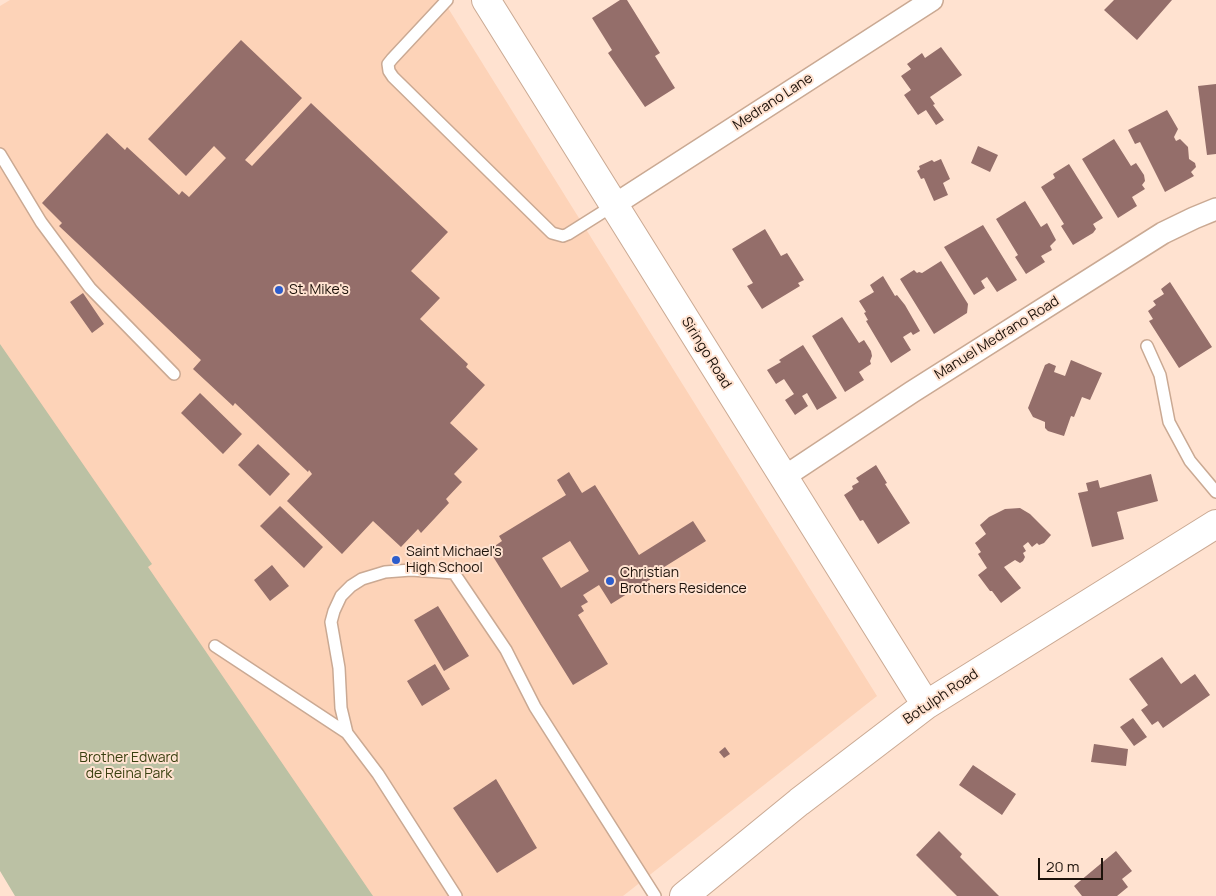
<!DOCTYPE html>
<html>
<head>
<meta charset="utf-8">
<style>
	body { margin:0 }
	#map { position:relative; width:1216px; height:896px; overflow:hidden; background:#ffe2d0; font-family:Manrope,sans-serif }
	canvas { display:block }
	.scale { position:absolute; left:1038px; top:858px; width:65px; height:22px; box-sizing:border-box; border:2px solid #1d120a; border-top:0; padding-left:6px; font-size:15px; line-height:18px; white-space:nowrap; color:#1d120a; -webkit-text-stroke:4px #ffe2d0; paint-order:stroke }
</style>
</head>
<body>
<div id="map">
<canvas width="1216" height="896"></canvas>
<div class="scale">20 m</div>
</div>
<script>
const g = document.querySelector('canvas').getContext('2d');
g.lineJoin = 'round';
function fillPath(path, color) {
  g.fillStyle = color;
  g.fill(path, 'evenodd');
}
function shape(rows) {
  const path = new Path2D();
  for (const r of rows) {
    path.moveTo(r[0], r[1]);
    for (let i = 2; i < r.length; i += 2) path.lineTo(r[i], r[i + 1]);
  }
  return path;
}
function stroke(path, color, width, dash) {
  g.strokeStyle = color;
  g.lineWidth = width;
  g.lineCap = dash ? 'butt' : 'round';
  g.setLineDash(dash || []);
  g.stroke(path);
}
function write(font, color, halo, rows, align = 'center') {
  g.font = font + ' Manrope,sans-serif';
  g.lineWidth = 4;
  g.setLineDash([]);
  g.textBaseline = 'middle';
  g.strokeStyle = halo;
  g.fillStyle = color;
  for (const [text, x, y, turn = 0] of rows) {
    g.save();
    g.translate(x, y);
    g.rotate((+turn || 0) * Math.PI / 180);
    g.textAlign = isNaN(turn) ? turn : align;
    if (halo) g.strokeText(text, 0, 0);
    g.fillText(text, 0, 0);
    g.restore();
  }
}
const built = shape([
	[10,0,443,0,877,696,623,896,15,896,0,839,0,6]
]);
const green = shape([
	[0,344,152,564,148,567,373,896,15,896,0,871]
]);
const building = shape([
	[620,0,627,0,660,53,655,56,675,88,645,107,608,53,612,50,592,18],
	[1114,0,1172,0,1137,40,1104,10],
	[241,40,302,98,245,160,252,166,311,103,448,232,411,271,440,298,420,319,468,364,466,367,485,385,450,423,478,449,454,474,462,482,446,499,449,503,421,533,418,529,401,547,373,521,342,554,287,501,312,474,309,470,308,472,235,403,233,406,193,369,201,360,59,226,62,223,42,203,107,133,125,150,127,147,179,195,182,191,189,197,226,158,214,146,186,176,148,139],
	[941,47,962,75,930,97,935,104,933,105,944,120,936,125,926,110,918,115,904,95,911,90,901,76,911,69,907,64,922,53,925,58],
	[1216,84,1216,154,1207,155,1198,86],
	[1167,110,1178,129,1174,137,1176,141,1180,139,1188,147,1189,159,1195,163,1196,167,1191,172,1194,176,1165,192,1140,142,1135,144,1128,130],
	[1114,139,1131,166,1136,163,1144,175,1145,181,1142,185,1145,189,1132,197,1137,206,1118,218,1082,159],
	[978,146,998,155,990,172,971,163],
	[941,159,950,179,943,183,948,195,934,201,924,178,921,179,917,171,920,169,919,166,932,160,934,162],
	[1069,164,1103,218,1093,224,1096,229,1093,233,1073,245,1061,226,1064,224,1041,187,1055,178,1053,174],
	[1025,201,1041,227,1047,223,1056,240,1050,246,1052,250,1041,256,1045,262,1026,274,1015,257,1018,255,996,219],
	[983,225,1017,280,997,292,987,277,981,281,985,288,974,295,944,247],
	[765,229,781,256,787,253,804,280,798,283,800,286,762,309,747,286,753,283,732,249],
	[941,261,968,304,967,313,934,334,900,279,914,270,917,273,919,272,922,273],
	[883,276,895,296,897,295,905,305,920,331,913,335,911,332,903,337,911,350,891,363,866,321,868,320,864,313,866,312,859,301,874,292,870,285],
	[1170,282,1212,347,1179,368,1149,321,1153,319,1148,311,1156,305,1153,301,1164,294,1161,289],
	[83,293,104,324,92,333,70,302],
	[842,317,859,343,864,340,871,351,872,356,870,361,871,364,859,372,864,380,845,392,812,336],
	[803,345,837,398,817,410,807,393,802,396,808,406,795,415,785,400,794,394,784,379,776,384,767,370,781,362,779,360],
	[1071,360,1102,373,1090,400,1082,397,1074,417,1071,416,1064,436,1048,431,1045,428,1045,422,1033,417,1028,408,1045,365,1049,363,1056,366,1054,372,1065,376],
	[200,393,242,434,223,454,181,413],
	[258,444,290,474,270,496,238,465],
	[876,465,887,483,885,484,910,523,878,544,863,520,860,521,844,495,853,489,852,486,859,482,856,478],
	[569,472,582,493,595,485,639,555,693,521,706,541,653,574,654,577,611,604,599,585,583,595,588,602,581,606,584,611,578,615,608,664,573,685,489,550,502,541,499,536,566,495,557,480],
	[570,541,589,571,561,588,542,558],
	[1151,474,1158,501,1117,512,1124,539,1092,547,1078,493,1088,491,1086,483,1098,480,1100,488],
	[280,506,323,547,304,568,260,526],
	[1020,508,1030,514,1051,535,1044,543,1039,545,1037,543,1032,547,1028,542,1023,546,1026,551,1023,553,1025,557,1023,561,1020,563,1015,560,1004,567,1021,588,1001,603,992,591,990,591,978,575,987,568,978,554,981,552,975,543,986,534,980,525,989,517,1005,509],
	[272,565,289,586,270,601,254,580],
	[438,606,469,656,444,671,414,620],
	[1162,657,1181,684,1195,674,1210,695,1163,728,1158,721,1152,725,1141,710,1148,705,1129,679],
	[435,664,450,689,422,706,407,681],
	[1133,718,1147,737,1134,746,1120,727],
	[1094,744,1128,749,1126,766,1091,762],
	[725,747,730,754,724,758,719,752],
	[973,765,1016,794,1002,815,959,785],
	[496,779,537,848,497,873,453,808],
	[939,831,962,854,960,857,999,896,957,896,916,855],
	[1116,851,1132,871,1122,879,1128,887,1117,896,1082,896,1074,886]
]);
const lane = shape([
	[447,0,392,59,388,64,389,71,393,77,552,233,563,236,568,234,614,205],
	[0,154,41,222,90,288,174,374],
	[1147,346,1160,375,1169,422,1190,461,1216,492],
	[215,646,347,733],
	[456,896,378,774,347,733,341,708,339,668,331,622,334,611,341,596,351,586,362,579,385,572,411,570,454,573,506,650,535,707,655,896]
]);
const street = shape([
	[614,205,932,0],
	[784,477,912,392,1163,233,1194,218,1216,209]
]);
const secondary = shape([
	[486,0,926,705],
	[684,896,799,802,926,705,1216,524]
]);
const markers = [
	[279,290,5,"#2d5dcc"],
	[396,560,5,"#2d5dcc"],
	[610,581,5,"#2d5dcc"]
];
const streetNames = [
	["Medrano Lane",773,102,-33],
	["Manuel Medrano Road",997,338,-32],
	["Siringo Road",706,353,58],
	["Botulph Road",941,697,-34]
];
const poiNames = [
	["St. Mike's",289,290],
	["Saint Michael's",406,552],
	["High School",406,568],
	["Christian",620,573],
	["Brothers Residence",620,589]
];
const parkNames = [
	["Brother Edward",129,758],
	["de Reina Park",129,774]
];
fillPath(built, '#fdd3b8');
fillPath(green, '#bbc1a4');
fillPath(building, '#946e6a');
stroke(lane, '#caa993', 14);
stroke(street, '#caa993', 24);
stroke(secondary, '#caa993', 30);
stroke(lane, '#fff', 11);
stroke(street, '#fff', 21);
stroke(secondary, '#fff', 28);
for (const [x, y, r, color] of markers) {
  const dot = new Path2D();
  dot.arc(x, y, r, 0, 2 * Math.PI);
  g.fillStyle = color;
  g.fill(dot);
  stroke(dot, '#ffe2d0', 2);
}
write('14px', '#1d120a', '#ffe2d0', streetNames);
write('14px', '#1d120a', '#ffe2d0', poiNames, 'left');
write('14px', '#3a4010', '#ffe2d0', parkNames);
</script>
</body>
</html>
